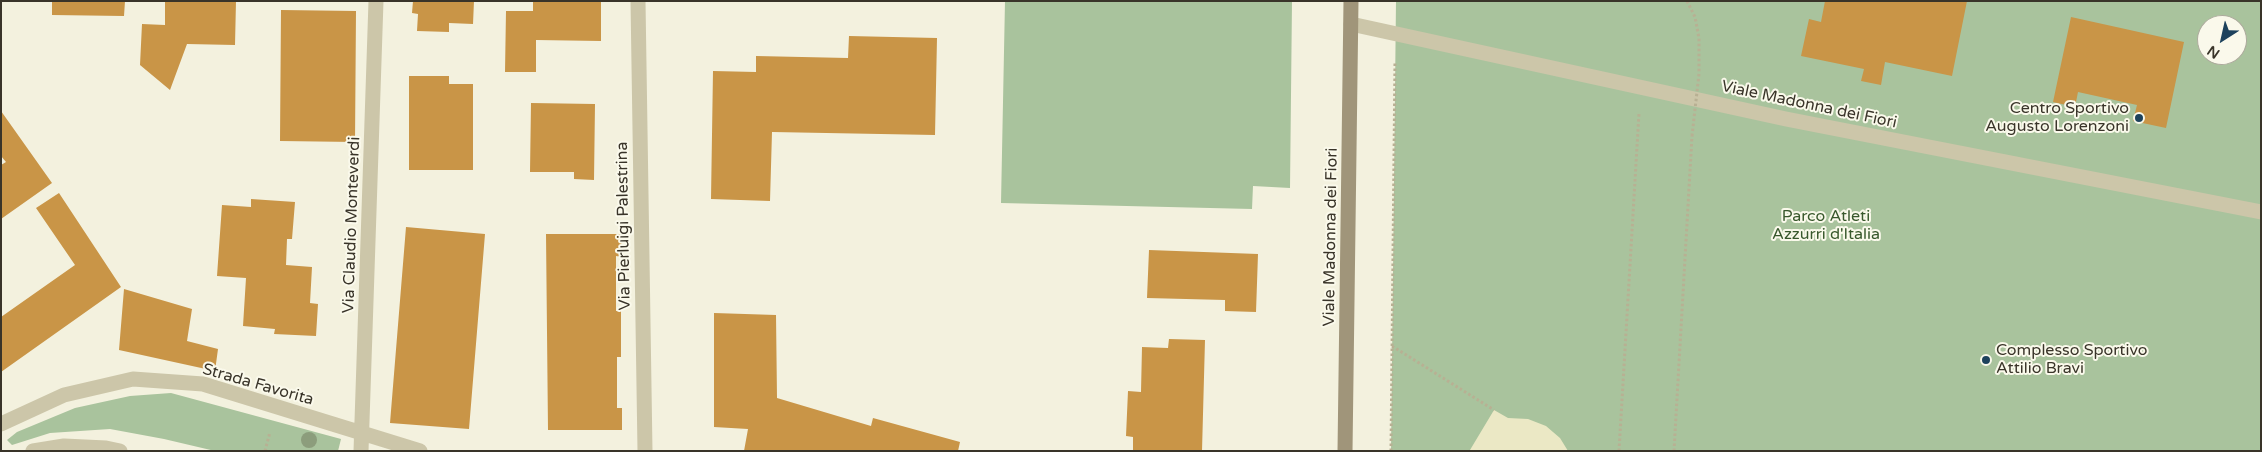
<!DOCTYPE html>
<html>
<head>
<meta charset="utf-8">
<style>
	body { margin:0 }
	#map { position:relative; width:2262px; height:452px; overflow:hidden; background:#f3f1de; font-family:"Varela Round",sans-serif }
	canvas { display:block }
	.frame { position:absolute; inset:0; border:2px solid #393429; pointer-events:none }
	.north { position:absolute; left:2197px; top:15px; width:50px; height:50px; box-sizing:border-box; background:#faf9eb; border:1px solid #adaa9d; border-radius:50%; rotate:215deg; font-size:14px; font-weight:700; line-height:20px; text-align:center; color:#393429 }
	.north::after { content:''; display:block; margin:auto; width:18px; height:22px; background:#1d425c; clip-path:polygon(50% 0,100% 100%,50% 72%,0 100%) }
</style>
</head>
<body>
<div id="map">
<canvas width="2262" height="452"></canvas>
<div class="frame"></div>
<div class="north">N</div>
</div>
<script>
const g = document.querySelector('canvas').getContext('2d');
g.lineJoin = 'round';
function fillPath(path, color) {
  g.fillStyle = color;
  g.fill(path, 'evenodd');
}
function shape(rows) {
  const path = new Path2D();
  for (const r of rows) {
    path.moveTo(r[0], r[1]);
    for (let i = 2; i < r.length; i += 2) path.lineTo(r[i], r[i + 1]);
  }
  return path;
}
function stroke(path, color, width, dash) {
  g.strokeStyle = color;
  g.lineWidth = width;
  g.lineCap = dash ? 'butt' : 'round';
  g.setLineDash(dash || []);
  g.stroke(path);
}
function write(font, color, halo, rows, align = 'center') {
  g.font = font + ' "Varela Round",sans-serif';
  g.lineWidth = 4;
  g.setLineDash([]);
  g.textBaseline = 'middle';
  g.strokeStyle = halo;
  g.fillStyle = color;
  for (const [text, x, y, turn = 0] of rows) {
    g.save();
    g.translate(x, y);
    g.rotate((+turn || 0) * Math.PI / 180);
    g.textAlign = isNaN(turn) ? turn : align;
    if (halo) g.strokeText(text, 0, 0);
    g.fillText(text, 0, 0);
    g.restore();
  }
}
const green = shape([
	[1005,1,1292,1,1290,188,1253,186,1252,209,1001,203],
	[1396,1,2261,1,2261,451,1391,451],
	[2207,25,2237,25,2237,55,2207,55],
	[171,393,341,439,338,451,215,451,164,439,110,429,50,433,12,445,7,440,17,432,75,408,130,396]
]);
const plaza = shape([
	[1494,410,1508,418,1528,419,1546,426,1560,438,1568,451,1471,451,1470,450]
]);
const building = shape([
	[52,1,125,1,124,16,52,15],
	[165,1,236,1,235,45,187,44,170,90,140,65,142,24,165,25],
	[413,1,474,1,473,24,449,23,449,32,417,31,418,14,412,13],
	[533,1,601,1,601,41,536,40,536,72,505,72,506,11,533,11],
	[1825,1,1967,1,1952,76,1885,62,1881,85,1861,81,1864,69,1801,56,1809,19,1821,22],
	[281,10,356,11,355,142,280,141],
	[2071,17,2184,42,2166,128,2133,121,2137,105,2078,92,2075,107,2053,102],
	[849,36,937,38,935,135,772,132,770,201,711,199,713,71,756,72,756,56,848,58],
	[409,76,449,76,449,84,473,84,473,170,409,170],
	[531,103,595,104,594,180,574,179,574,172,530,172],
	[1,111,52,183,1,219,1,165,6,162,1,156],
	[59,193,121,287,1,372,1,317,75,265,36,208],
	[251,199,295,202,292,239,287,239,286,265,312,267,310,303,318,304,316,336,274,334,275,329,243,326,246,278,217,276,222,205,251,207],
	[406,227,485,234,469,429,390,423],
	[546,234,621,234,622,257,616,256,616,311,621,311,621,357,617,357,617,408,622,408,622,430,548,430],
	[1149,250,1258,254,1256,312,1225,311,1225,300,1147,298],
	[124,289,192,309,187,341,218,349,215,371,119,350],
	[714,313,776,315,777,398,871,426,873,418,960,442,958,451,744,451,748,429,714,427],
	[1169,339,1205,340,1202,451,1133,451,1133,437,1126,436,1128,391,1141,392,1142,347,1168,348]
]);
const path = shape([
	[1687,1,1695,17,1699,38,1699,73],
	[1392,346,1494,410],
	[265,451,270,432],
	[1391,451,1395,61],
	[1619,451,1639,113],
	[1674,451,1692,136]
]);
const street = shape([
	[638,1,645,451],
	[1351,24,1786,119,2261,212],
	[1,424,64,395,133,379,203,384,420,451],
	[33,451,64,446,106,448,120,451],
	[361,451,376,1]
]);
const secondary = shape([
	[1345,451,1351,1]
]);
const pathBridge = shape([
	[1692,136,1699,74]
]);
const trees = [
	[309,440]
];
const markers = [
	[2139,118,5,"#1d425c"],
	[1986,360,5,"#1d425c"]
];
const streetNames = [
	["Viale Madonna dei Fiori",1809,105,12],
	["Via Claudio Monteverdi",352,225,-88],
	["Via Pierluigi Palestrina",624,226,-91],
	["Viale Madonna dei Fiori",1331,237,-89],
	["Strada Favorita",258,385,16]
];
const poiNames = [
	["Centro Sportivo",2129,109],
	["Augusto Lorenzoni",2129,127],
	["Complesso Sportivo",1996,351,"left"],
	["Attilio Bravi",1996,369,"left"]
];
const parkNames = [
	["Parco Atleti",1826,217],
	["Azzurri d'Italia",1826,235]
];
fillPath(green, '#a9c39d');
fillPath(plaza, '#ebe8c5');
fillPath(building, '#c99547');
stroke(path, '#b8b093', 3, [2.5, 2.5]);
stroke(street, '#ccc6a9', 15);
stroke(secondary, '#a0957a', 15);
stroke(pathBridge, '#b8b093', 3, [2.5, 2.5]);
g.fillStyle = '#8c9d7c';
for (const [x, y] of trees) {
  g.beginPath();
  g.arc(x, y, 8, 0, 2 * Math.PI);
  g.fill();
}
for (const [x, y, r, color] of markers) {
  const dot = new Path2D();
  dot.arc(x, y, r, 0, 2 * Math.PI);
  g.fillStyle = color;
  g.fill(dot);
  stroke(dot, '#faf9eb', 2);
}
write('16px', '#393429', '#faf9eb', streetNames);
write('16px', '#393429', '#faf9eb', poiNames, 'right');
write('16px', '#38582c', '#faf9eb', parkNames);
</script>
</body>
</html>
